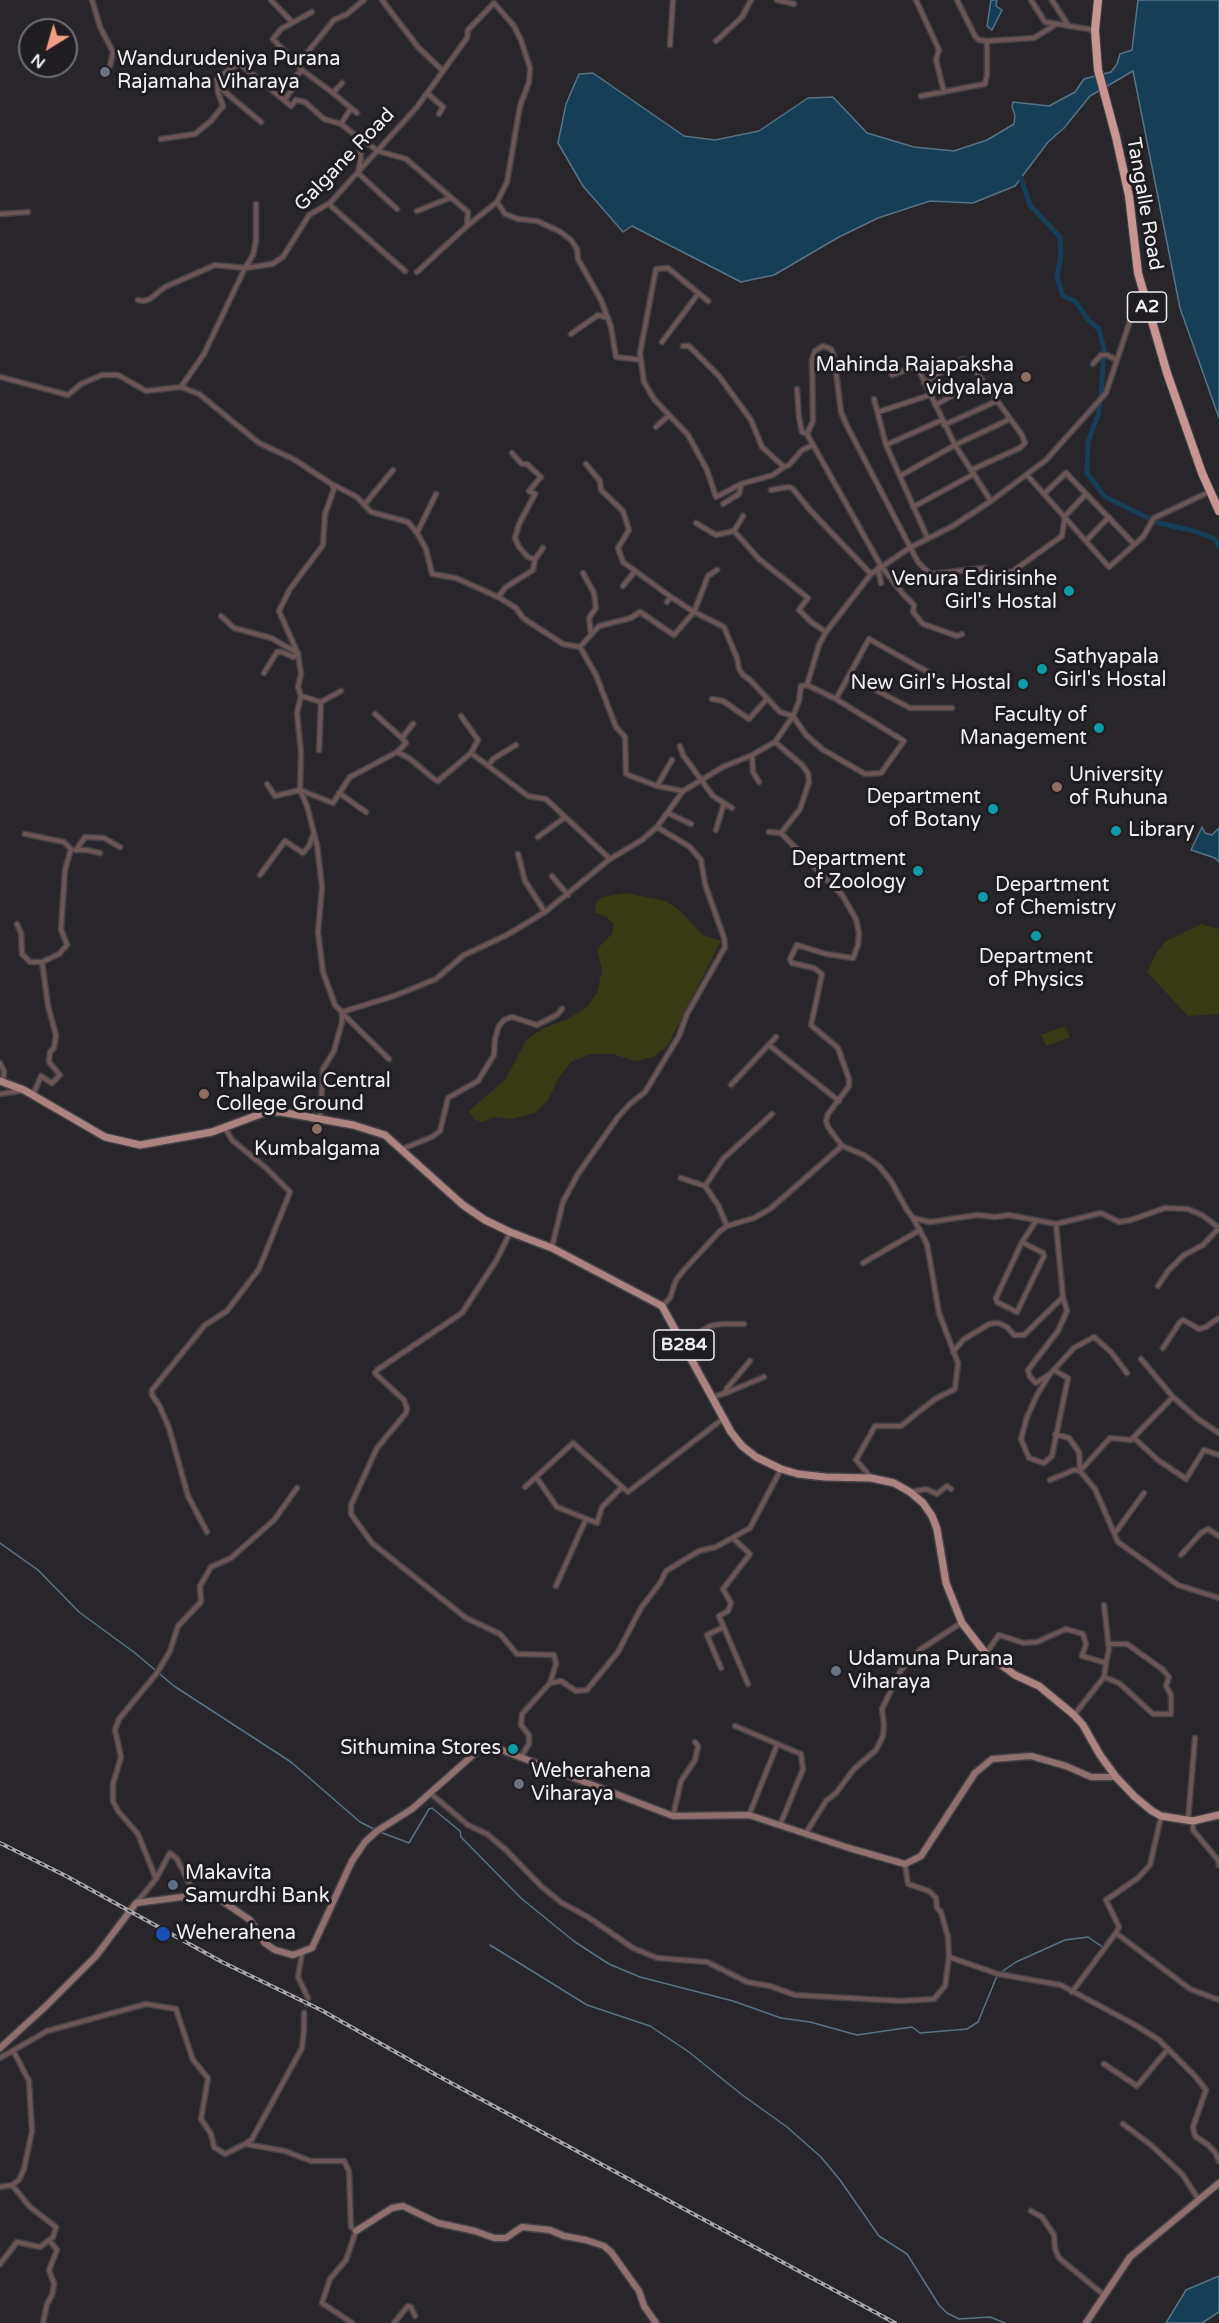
<!DOCTYPE html>
<html>
<head>
<meta charset="utf-8">
<style>
	body { margin:0 }
	#map { position:relative; width:1219px; height:2323px; overflow:hidden; background:#28262b; font-family:"Varela Round",sans-serif }
	canvas { display:block }
	.north { position:absolute; left:18px; top:18px; width:60px; height:60px; box-sizing:border-box; background:#1f1d21; border:2px solid #737175; border-radius:50%; rotate:217deg; font-size:16px; font-weight:700; line-height:24px; text-align:center; color:#f1f0f3 }
	.north::after { content:''; display:block; margin:auto; width:21px; height:27px; background:#f39f83; clip-path:polygon(50% 0,100% 100%,50% 72%,0 100%) }
</style>
</head>
<body>
<div id="map">
<canvas width="1219" height="2323"></canvas>
<div class="north">N</div>
</div>
<script>
const g = document.querySelector('canvas').getContext('2d');
g.lineJoin = 'round';
function fillPath(path, color) {
  g.fillStyle = color;
  g.fill(path, 'evenodd');
}
function shape(rows) {
  const path = new Path2D();
  for (const r of rows) {
    path.moveTo(r[0], r[1]);
    for (let i = 2; i < r.length; i += 2) path.lineTo(r[i], r[i + 1]);
  }
  return path;
}
function stroke(path, color, width, dash) {
  g.strokeStyle = color;
  g.lineWidth = width;
  g.lineCap = dash ? 'butt' : 'round';
  g.setLineDash(dash || []);
  g.stroke(path);
}
function write(font, color, halo, rows, align = 'center') {
  g.font = font + ' "Varela Round",sans-serif';
  g.lineWidth = 6;
  g.setLineDash([]);
  g.textBaseline = 'middle';
  g.strokeStyle = halo;
  g.fillStyle = color;
  for (const [text, x, y, turn = 0] of rows) {
    g.save();
    g.translate(x, y);
    g.rotate((+turn || 0) * Math.PI / 180);
    g.textAlign = isNaN(turn) ? turn : align;
    if (halo) g.strokeText(text, 0, 0);
    g.fillText(text, 0, 0);
    g.restore();
  }
}
const green = shape([
	[626,893,666,901,680,911,703,935,721,941,668,1045,653,1057,635,1061,613,1054,590,1054,571,1062,558,1079,548,1100,535,1113,511,1119,494,1117,483,1122,475,1120,469,1111,505,1080,527,1039,544,1028,568,1019,587,1007,597,993,602,970,597,949,612,934,614,925,607,917,595,912,596,902,603,897],
	[1201,924,1219,929,1219,1014,1188,1016,1147,972,1156,954,1166,941],
	[1065,1026,1070,1037,1046,1046,1041,1035]
]);
const water = shape([
	[991,0,997,0,996,6,1002,10,992,30,987,26,991,0],
	[1138,0,1219,0,1219,418,1180,308,1133,71,1090,96,1064,128,1048,142,1015,186,973,203,930,201,878,218,839,237,774,275,741,282,632,226,623,232,583,186,558,143,566,104,579,74,593,73,684,136,715,140,759,131,808,98,833,97,867,133,914,147,954,151,987,140,1014,124,1015,115,1012,107,1013,102,1049,106,1075,92,1084,79,1111,72,1117,64,1120,54,1132,50,1138,0],
	[1202,827,1205,833,1212,835,1219,828,1219,862,1215,858,1191,850,1202,827],
	[1219,2276,1219,2312,1202,2323,1166,2323,1186,2290,1219,2276]
]);
const stream = shape([
	[0,1543,38,1570,79,1612,135,1653,174,1686,291,1762,360,1822,376,1830],
	[380,1832,409,1843,429,1809,432,1808,460,1831,461,1837,522,1899,575,1942,609,1964,640,1977,733,2001,781,2018,810,2022,857,2035,912,2027,920,2033,967,2029,978,2022,997,1976],
	[490,1945,587,2005,650,2026,689,2052,741,2094,787,2127,821,2157,840,2180,879,2236,907,2254,939,2305,947,2313,959,2319,990,2317,1005,2323],
	[1000,1973,1016,1962,1065,1940,1088,1937,1104,1948]
]);
const canal = shape([
	[1021,178,1030,205,1060,237,1061,255,1057,277,1063,296,1075,301,1089,321,1099,329,1104,349,1101,395,1098,415,1088,442,1087,473,1105,497,1159,523,1194,531,1215,539,1219,546]
]);
const streetTunnel = shape([
	[304,2013,308,1998]
]);
const street = shape([
	[92,0,100,27,113,52,110,66],
	[271,0,292,22],
	[382,0,418,47,443,71],
	[777,0,794,4],
	[916,0,939,50,936,60,944,92],
	[1031,0,1045,22,1094,30],
	[1052,0,1068,25],
	[716,41,742,17,751,0],
	[987,41,1034,38,1055,25],
	[670,45,673,0],
	[297,65,334,20,347,14,364,0],
	[302,70,333,93,342,83],
	[218,86,261,122],
	[333,93,357,113],
	[427,93,443,107,439,114],
	[921,96,985,84,987,75,987,41,979,40,975,36,957,0],
	[284,100,295,86,290,82,302,70,273,39,281,29,312,12],
	[341,124,351,108],
	[359,137,378,151,406,159,468,212,467,226,417,272],
	[161,139,195,134,211,121,223,106,218,93,217,79,230,69,240,64,291,106,296,100,305,102,324,119,341,124,358,137,361,158,358,173,397,209],
	[330,203,332,207,405,271],
	[417,211,450,198],
	[0,214,28,212],
	[467,226,497,202],
	[138,300,144,301,150,299,165,287,215,265,245,268,253,255,256,240,256,204],
	[571,334,598,315,608,318],
	[662,342,698,294],
	[683,346,689,346,719,376,751,420,762,447,784,467,789,465,802,450,813,445],
	[1093,364,1101,355,1107,355,1117,360],
	[892,375,917,366,955,445,991,501],
	[0,377,68,395,81,384,102,375,118,375,146,391,181,387,199,394,259,443,295,460,330,483,357,497,371,512,408,522,417,533,426,549,432,574,456,578,498,597,516,608,523,618,563,644,580,647,596,675,616,727,625,737,626,774,657,786,683,791],
	[924,383,963,359,970,363,1022,435,1025,443,1020,448,971,470],
	[181,387,204,354,245,268,272,264,283,257,309,215,330,203,417,107,467,38,468,30,494,3,514,26,521,40,530,68,529,82,520,106,507,182,497,202,505,214,518,219,537,221,559,231,571,240,577,249,578,259,601,300,611,327,616,357,641,360],
	[797,389,799,418,802,432,807,434,813,421,812,360,815,351,823,346,831,349,834,356,841,412,847,426,918,562,930,574,985,568,989,579,1013,571,1062,536,1065,516,1086,494],
	[874,399,886,445,928,539],
	[935,405,982,380],
	[878,412,930,395],
	[669,415,654,399,644,382,640,353,656,269,668,268,708,301],
	[944,425,997,401],
	[656,427,669,415,688,435,707,470,716,497,741,484,773,475,784,467],
	[807,434,881,566,903,594,914,605,913,612,923,624,957,636,962,634],
	[886,445,942,420],
	[512,453,522,464,527,464,541,477,529,491,535,494,519,524,515,538,519,547,528,557,535,559],
	[586,464,600,481,601,490,623,511,629,530,618,548,623,562,671,597],
	[1027,475,1109,567,1143,537,1154,518,1209,492],
	[900,476,955,445,1010,419],
	[771,490,789,487,793,489,810,510,871,574],
	[1044,494,1066,473,1134,544],
	[365,504,393,470],
	[723,504,739,494,741,485],
	[913,507,974,474],
	[696,523,716,535,734,531,759,559,808,598,799,610,811,622,826,632],
	[734,531,743,516],
	[417,533,436,494],
	[1086,541,1109,517],
	[878,568,881,583],
	[717,570,708,576,694,612,724,627,737,658,739,669,743,675,750,680,780,712,793,716,806,735,822,749,865,774,881,773,904,741,836,699,807,685],
	[583,573,594,593,596,608,589,618,591,634],
	[623,586,635,571],
	[498,597,506,587,533,570,535,559,543,548],
	[221,616,234,628,271,638,298,653],
	[580,647,599,626,631,618,640,612,674,635,694,612,671,597,667,602],
	[264,673,277,652,282,652,293,657,298,654],
	[849,676,910,708,952,708],
	[301,696,321,702,341,691],
	[712,699,723,701,749,719,767,699],
	[836,699,869,639,944,681],
	[375,714,402,738],
	[461,716,478,740,471,753],
	[680,746,683,755,713,796,732,808],
	[319,750,321,702],
	[397,752,406,743,402,738,413,724],
	[752,755,753,772,759,782],
	[488,766,493,759,516,745],
	[267,784,275,796,300,790,333,803,350,777,397,752,409,758,434,779,438,781,471,753,528,796,546,799,610,859],
	[657,786,672,760],
	[339,793,366,812],
	[668,813,691,824],
	[716,830,724,803],
	[769,832,781,833,800,809,809,782,808,773,802,765,775,742],
	[781,833,842,895,856,919,859,933,858,945,853,958,826,954,797,945,790,959,792,963,814,968,822,974,811,1025,838,1048,849,1079,849,1086,828,1114,826,1121,828,1127,842,1146,864,1155,879,1166,891,1181,907,1210,913,1218,930,1222,977,1215,995,1217,1009,1215,1056,1224,1063,1297,1067,1311,1058,1331,1028,1370,1030,1377,1036,1383,1050,1374,1074,1348,1094,1337,1111,1352,1127,1373],
	[25,834,64,842,71,849,65,870,61,929,67,945,59,954,42,962,48,1006,56,1035,54,1048,50,1052,49,1062,60,1075,52,1083,41,1076,33,1095],
	[538,837,564,818],
	[75,850,86,850,100,853],
	[76,850,85,837,104,838,120,847],
	[518,854,525,881,545,912],
	[260,875,285,841,303,853,309,846,314,833],
	[552,876,568,895],
	[17,924,21,933,22,954,30,962,42,962],
	[342,1012,394,996,436,979,464,955,507,935,545,912,610,859,642,840,657,827,683,791,723,767,752,755,775,742,793,716,799,701,801,686,807,685,819,645,826,632,871,574,911,547,953,526,991,501,1046,460,1106,393,1134,309,1145,298],
	[342,1013,389,1059],
	[770,1046,839,1101],
	[0,1063,4,1071,3,1081],
	[731,1085,776,1037],
	[0,1094,20,1091],
	[320,1119,323,1069,334,1051,342,1022,342,1012,335,1005,323,972,318,932,322,887,317,845,307,806,300,790,301,752,297,713,301,696,298,687,301,674,298,654,279,611,290,589,323,545,325,514,334,489,332,485],
	[402,1149,432,1137,440,1131,448,1098,478,1081,494,1055,495,1039,499,1026,504,1020,512,1017,537,1025,557,1015,562,1009],
	[681,1178,705,1186],
	[1056,1224,1101,1213,1119,1222,1131,1220,1165,1208,1188,1209,1202,1215,1219,1228],
	[727,1226,718,1205,705,1186,723,1159,772,1114],
	[510,1233,496,1261,462,1313,377,1370,375,1373,378,1376,404,1400,407,1409,406,1413,377,1448,351,1505,351,1514,372,1543,466,1618,500,1634,517,1654,554,1655,556,1664,550,1683],
	[1022,1242,1043,1253,1044,1256,1017,1312,997,1302,996,1298,1022,1242],
	[1022,1242,1036,1221],
	[552,1247,563,1202,578,1174,618,1117,630,1104,645,1092,679,1036,687,1014,725,947,724,938,705,884,701,860,690,847,657,827],
	[863,1263,920,1230],
	[1158,1286,1168,1271,1184,1255,1203,1245,1219,1228],
	[662,1306,670,1298,676,1280,684,1270,720,1231,727,1226,754,1218,770,1209,842,1146],
	[683,1342,710,1326,722,1324,744,1324],
	[1163,1348,1180,1322,1183,1320,1199,1329,1206,1327,1219,1318],
	[953,1352,963,1340,989,1324,998,1323,1007,1327,1014,1335,1024,1335,1063,1297],
	[1141,1359,1173,1397,1198,1419,1219,1433],
	[1050,1374,1037,1395,1027,1417,1021,1439,1029,1458,1044,1463,1052,1456,1068,1378,1054,1370],
	[726,1393,764,1377],
	[713,1397,725,1393,727,1388,750,1361],
	[1055,1434,1069,1438,1079,1452,1080,1471],
	[1134,1438,1158,1460,1186,1479,1204,1450,1219,1455],
	[1080,1471,1110,1438,1131,1440,1173,1397],
	[536,1477,557,1507,597,1523,602,1507,622,1487],
	[871,1477,856,1460,875,1426,901,1426,935,1399,955,1389,958,1363,939,1313,927,1244,913,1218],
	[1050,1480,1074,1470,1080,1471,1095,1489,1118,1542,1178,1585,1219,1598],
	[525,1487,573,1443,628,1492,724,1418],
	[911,1492,926,1489,937,1494,947,1486,951,1489],
	[207,1532,188,1496,169,1428,159,1405,152,1395,152,1390,205,1325,227,1311,259,1269,290,1192,266,1168,232,1140,225,1128],
	[1115,1533,1144,1493],
	[733,1538,750,1554,723,1589,731,1603,728,1611,719,1616,748,1684],
	[1181,1555,1201,1533,1208,1529,1219,1536],
	[556,1586,586,1519],
	[1104,1605,1109,1649,1106,1663],
	[986,1653,999,1635,1024,1643,1037,1642,1066,1629,1083,1634,1086,1644,1082,1656,1106,1663,1104,1677,1074,1715],
	[721,1668,707,1635,724,1627],
	[1104,1677,1119,1683,1153,1714,1171,1714,1171,1695,1166,1686,1169,1677,1162,1669,1127,1644,1108,1644],
	[735,1726,801,1754,803,1769,780,1825],
	[521,1757,529,1744,529,1735,521,1725,522,1714,550,1683,561,1681,576,1691,587,1690,618,1652,641,1608,660,1583,666,1571,699,1551,716,1547,750,1528,781,1469],
	[430,1793,468,1825,487,1834,505,1849,542,1887,562,1903,588,1917,633,1948,657,1958,707,1962,747,1982,770,1986,795,1995,901,2001,934,1999,945,1986,949,1957,948,1937,941,1912,937,1908,936,1898,929,1891,908,1884,905,1864],
	[749,1815,777,1745],
	[673,1816,681,1781,695,1760,698,1746,695,1742],
	[1188,1820,1195,1738],
	[1193,1821,1193,1830,1218,1860,1219,1865],
	[806,1833,826,1801,836,1793,854,1769,876,1750,883,1736,884,1725,882,1709,901,1670,921,1649,961,1623],
	[156,1879,138,1834,118,1811,113,1801,113,1784,121,1757,115,1730,119,1719,157,1673,170,1651,178,1626,201,1602,200,1586,211,1567,231,1558,274,1520,297,1488],
	[136,1903,156,1879,170,1853,177,1859,195,1895],
	[1116,1933,1190,1989,1219,2000],
	[302,1953,298,1977,308,1998],
	[949,1957,998,1974,1061,1985,1137,2026,1159,2040,1195,2076,1206,2090,1193,2127,1195,2136,1208,2145,1215,2152,1219,2161],
	[1072,1992,1116,1933,1119,1927,1106,1900,1138,1878,1150,1865,1161,1817],
	[0,2058,47,2031,146,2004,176,2009,193,2060,208,2078,201,2119,211,2134,214,2147,225,2154,245,2144,285,2151,311,2161,344,2161,349,2171,351,2227,356,2231,346,2260,330,2279,322,2303,352,2323],
	[1104,2064,1137,2086,1168,2049],
	[1123,2124,1151,2145,1182,2174,1199,2200],
	[245,2144,252,2139,302,2048,304,2029,304,2013],
	[0,2187,12,2185,19,2180,24,2169,32,2131,29,2081,13,2050],
	[1031,2211,1042,2217,1054,2235,1055,2249,1059,2258,1104,2295],
	[0,2264,17,2242,40,2247,53,2237,56,2227,30,2207,12,2185],
	[43,2323,47,2304,52,2295,54,2284,49,2270,57,2250,49,2240],
	[394,2323,408,2306,411,2307,415,2316]
]);
const secondary = shape([
	[0,2048,46,2006,96,1956,136,1903,205,1894,215,1896,250,1920,265,1943,275,1950,293,1955,312,1948,352,1861,365,1842,377,1831,412,1809,482,1747,494,1747,673,1816,749,1815,849,1848,905,1864,921,1856,975,1773,992,1759,1031,1756,1066,1766,1091,1777,1116,1777],
	[356,2231,392,2208,403,2206,438,2223,475,2231,494,2238,506,2238,522,2227,550,2230,564,2236,586,2240,604,2246,611,2252,639,2291,644,2306,656,2323],
	[1086,2323,1130,2257,1219,2183]
]);
const primary = shape([
	[0,1081,24,1090,105,1137,140,1145,212,1132,266,1112,281,1112,353,1125,385,1135,463,1205,485,1220,510,1232,552,1248,662,1306,731,1432,742,1446,756,1457,781,1469,798,1474,825,1477,871,1478,894,1483,910,1492,923,1503,932,1516,937,1529,946,1583,962,1623,986,1654,1015,1675,1039,1686,1074,1715,1083,1725,1100,1755,1116,1777,1135,1797,1152,1811,1161,1816,1193,1821,1219,1815]
]);
const highway = shape([
	[1098,0,1095,30,1098,70,1116,137,1129,196,1138,273,1167,373,1202,473,1219,511]
]);
const rail = shape([
	[0,1843,66,1876,222,1962,321,2010,440,2077,895,2323]
]);
const markers = [
	[105,72,6,"#6b7280"],
	[1026,377,6,"#8d6e63"],
	[1069,591,6,"#0f9aa8"],
	[1042,669,6,"#0f9aa8"],
	[1023,684,6,"#0f9aa8"],
	[1099,728,6,"#0f9aa8"],
	[1057,787,6,"#8d6e63"],
	[993,809,6,"#0f9aa8"],
	[1116,831,6,"#0f9aa8"],
	[918,871,6,"#0f9aa8"],
	[983,897,6,"#0f9aa8"],
	[1036,936,6,"#0f9aa8"],
	[204,1094,6,"#8d6e63"],
	[317,1129,6,"#8d6e63"],
	[836,1671,6,"#6b7280"],
	[513,1749,6,"#0f9aa8"],
	[519,1784,6,"#6b7280"],
	[173,1885,6,"#5c6f8a"],
	[163,1934,8,"#1a4fb4"]
];
const shields = [
	[1147,307,39],
	[684,1345,60]
];
const shieldNames = [
	["A2",1147,307],
	["B284",684,1345]
];
const poiNames = [
	["Wandurudeniya Purana",117,60],
	["Rajamaha Viharaya",117,83],
	["Mahinda Rajapaksha",1014,366,"right"],
	["vidyalaya",1014,389,"right"],
	["Venura Edirisinhe",1057,580,"right"],
	["Girl's Hostal",1057,603,"right"],
	["Sathyapala",1054,658],
	["Girl's Hostal",1054,681],
	["New Girl's Hostal",1011,684,"right"],
	["Faculty of",1087,716,"right"],
	["Management",1087,739,"right"],
	["University",1069,776],
	["of Ruhuna",1069,799],
	["Department",981,798,"right"],
	["of Botany",981,821,"right"],
	["Library",1128,831],
	["Department",906,860,"right"],
	["of Zoology",906,883,"right"],
	["Department",995,886],
	["of Chemistry",995,909],
	["Department",1036,958,"center"],
	["of Physics",1036,981,"center"],
	["Thalpawila Central",216,1082],
	["College Ground",216,1105],
	["Kumbalgama",317,1150,"center"],
	["Udamuna Purana",848,1660],
	["Viharaya",848,1683],
	["Sithumina Stores",501,1749,"right"],
	["Weherahena",531,1772],
	["Viharaya",531,1795],
	["Makavita",185,1874],
	["Samurdhi Bank",185,1897],
	["Weherahena",176,1934]
];
const streetNames = [
	["Galgane Road",345,160,-46],
	["Tangalle Road",1144,204,80]
];
fillPath(green, '#373a12');
fillPath(water, '#163e56');
stroke(water, '#587385', 1.5);
stroke(stream, '#587385', 1.5);
stroke(canal, '#163e56', 5);
stroke(streetTunnel, '#464449', 4, [4, 2]);
stroke(street, '#444247', 7);
stroke(secondary, '#444247', 9);
stroke(primary, '#444247', 10);
stroke(highway, '#444247', 10);
stroke(street, '#6b5655', 4);
stroke(secondary, '#90706e', 6);
stroke(primary, '#ad8381', 7);
stroke(highway, '#c89592', 8);
stroke(rail, '#a8a6aa', 4);
stroke(rail, '#1f1d21', 1.5, [4.5]);
for (const [x, y, r, color] of markers) {
  const dot = new Path2D();
  dot.arc(x, y, r, 0, 2 * Math.PI);
  g.fillStyle = color;
  g.fill(dot);
  stroke(dot, '#1f1d21', 2);
}
for (const [x, y, w] of shields) {
  const box = new Path2D();
  box.roundRect(x - w / 2, y - 15, w, 30, 4.5);
  g.fillStyle = '#1f1d21';
  g.fill(box);
  stroke(box, '#f1f0f3', 1.5);
}
write('bold 18px', '#f1f0f3', null, shieldNames);
write('20px', '#f1f0f3', '#1f1d21', poiNames, 'left');
write('20px', '#f1f0f3', '#1f1d21', streetNames);
</script>
</body>
</html>
